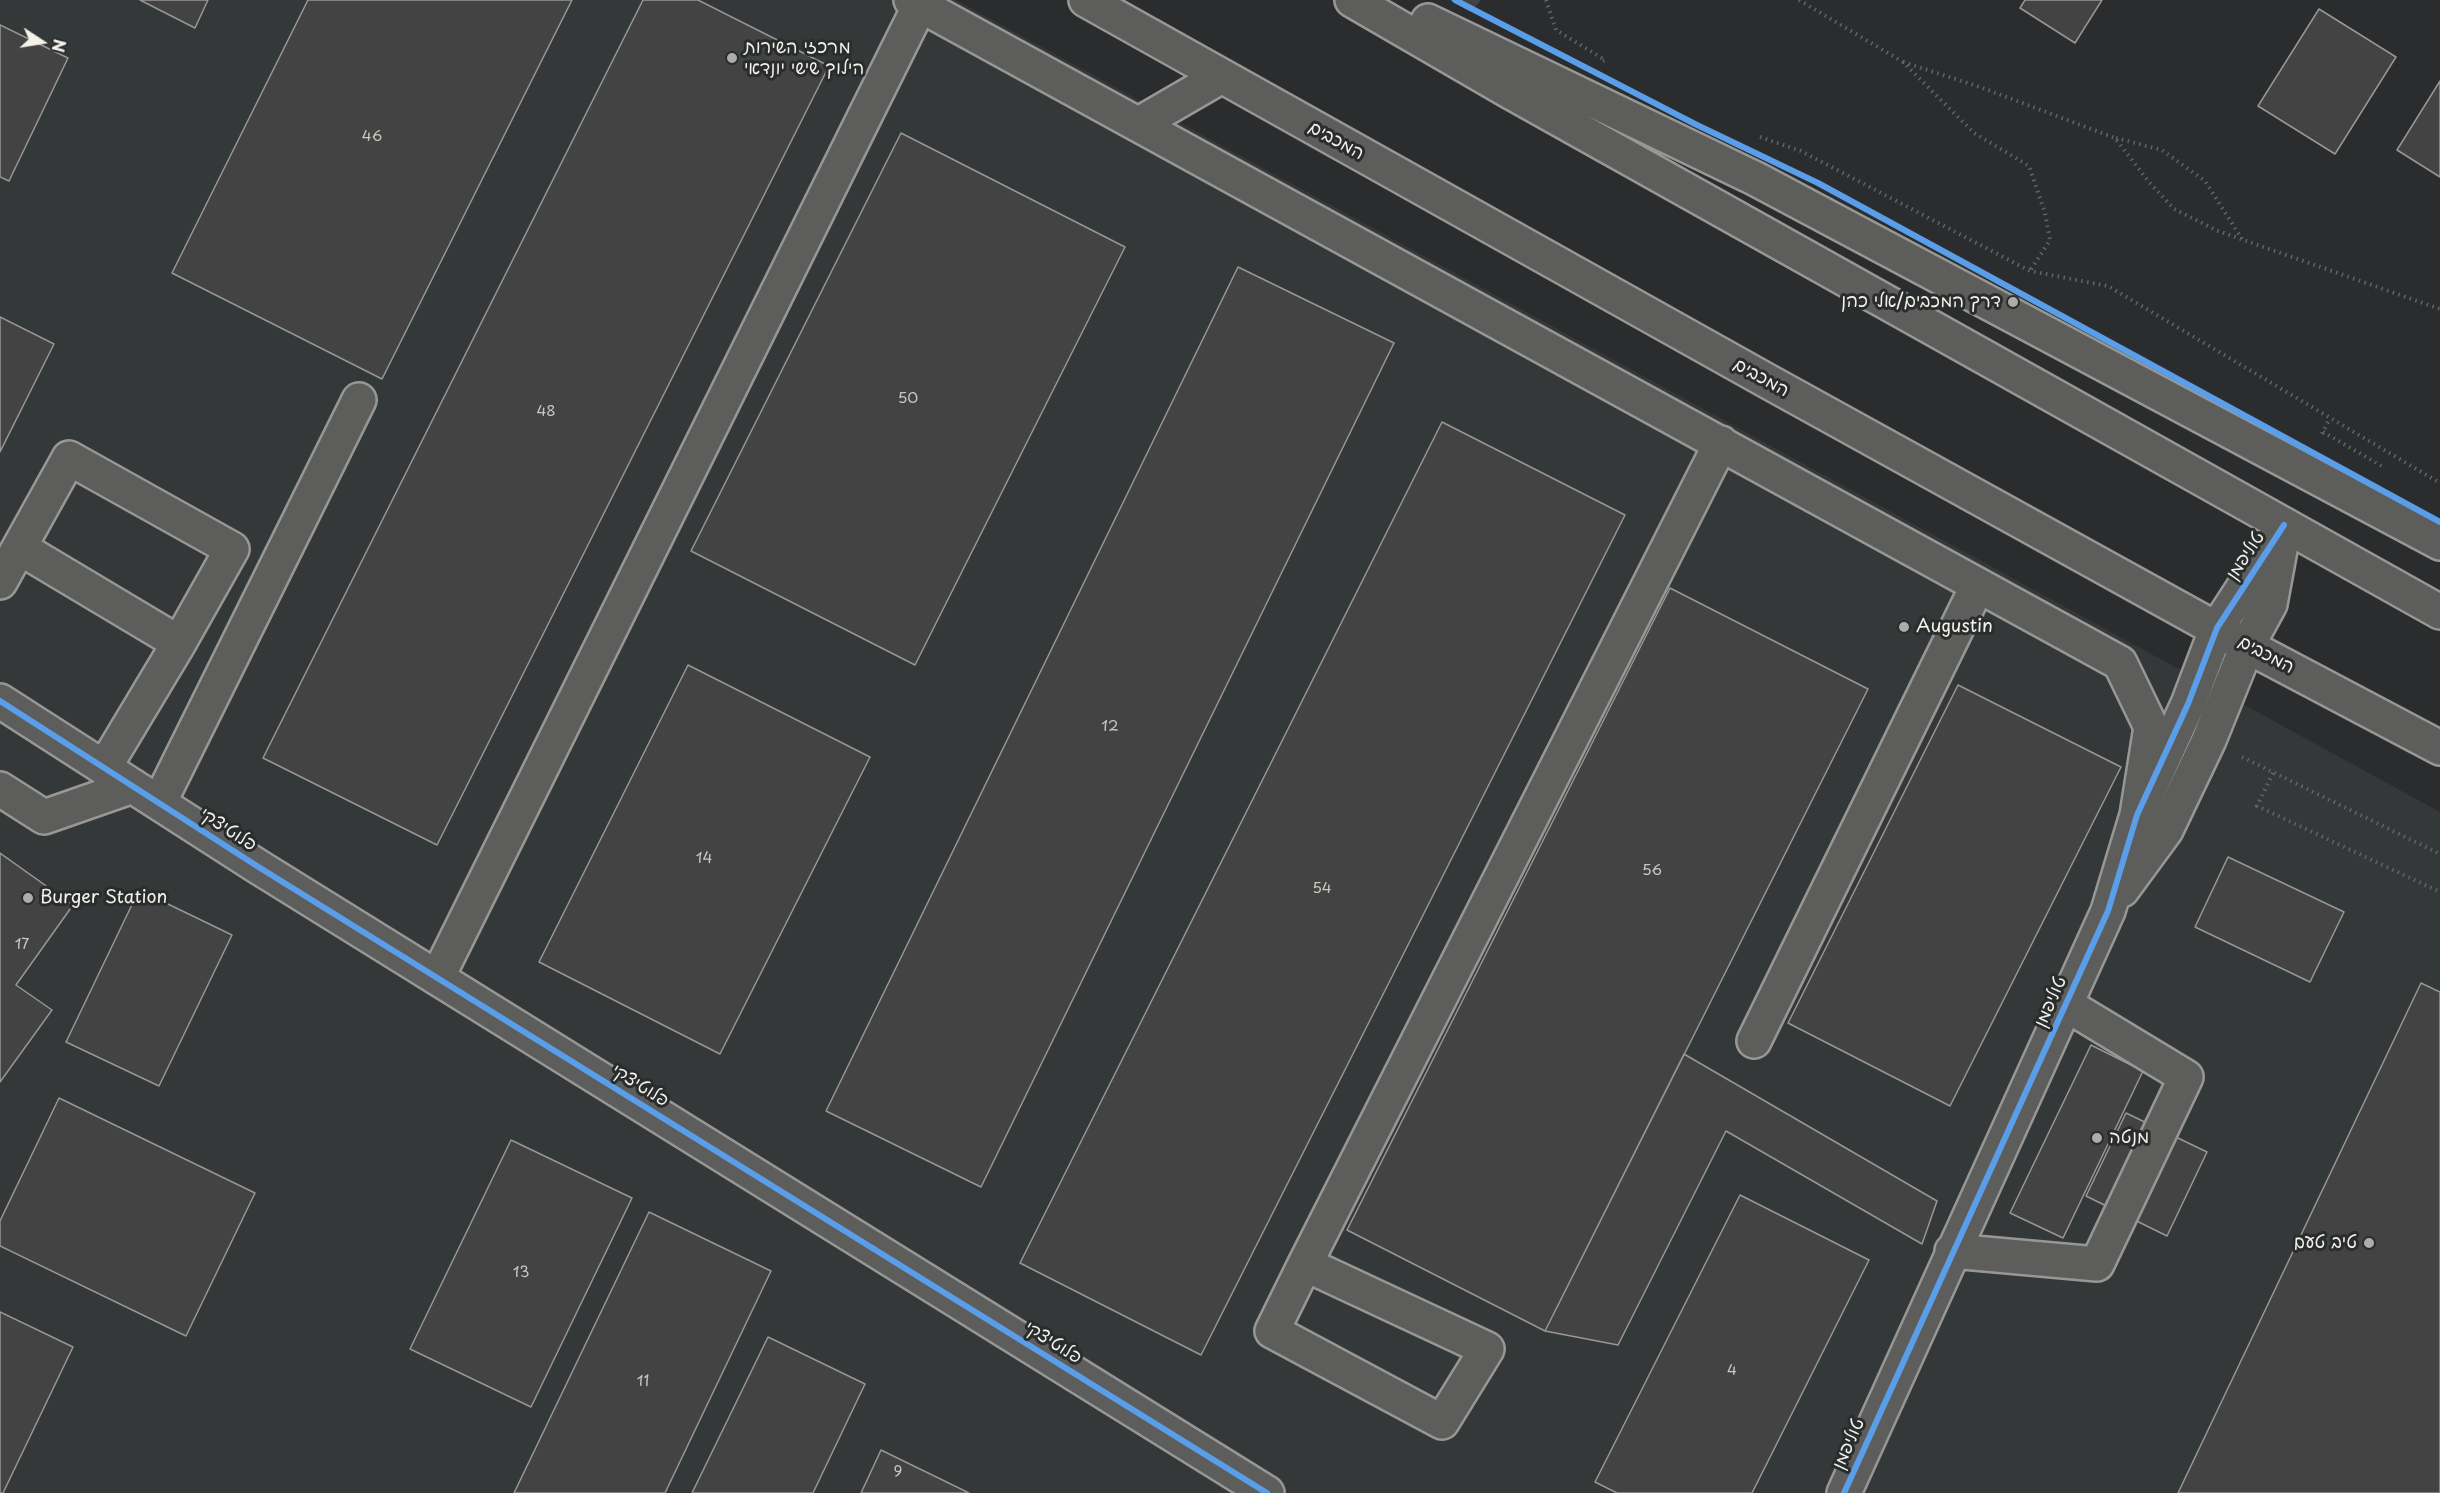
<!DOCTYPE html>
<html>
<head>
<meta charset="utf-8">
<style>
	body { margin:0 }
	#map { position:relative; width:2440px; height:1493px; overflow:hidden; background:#2b2c2d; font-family:"Playpen Sans",sans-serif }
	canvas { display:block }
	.north { position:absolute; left:12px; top:12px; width:60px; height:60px; -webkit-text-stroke:4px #2a2d2e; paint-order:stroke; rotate:102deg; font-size:16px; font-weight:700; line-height:24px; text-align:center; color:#f4f1e8 }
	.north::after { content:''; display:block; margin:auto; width:21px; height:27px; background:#f4f1e8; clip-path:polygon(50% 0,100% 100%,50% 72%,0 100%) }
</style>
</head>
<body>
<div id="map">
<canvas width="2440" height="1493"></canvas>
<div class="north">N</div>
</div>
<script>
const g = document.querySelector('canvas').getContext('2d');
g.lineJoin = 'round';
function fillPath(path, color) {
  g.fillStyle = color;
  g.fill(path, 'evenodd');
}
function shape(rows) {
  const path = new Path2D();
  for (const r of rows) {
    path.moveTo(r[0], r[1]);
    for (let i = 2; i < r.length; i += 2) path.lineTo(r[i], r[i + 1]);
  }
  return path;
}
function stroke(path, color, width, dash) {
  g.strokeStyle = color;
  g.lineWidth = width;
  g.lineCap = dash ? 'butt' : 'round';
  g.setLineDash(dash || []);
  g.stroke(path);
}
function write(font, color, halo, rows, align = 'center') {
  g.font = font + ' "Playpen Sans","Playpen Sans Hebrew",sans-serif';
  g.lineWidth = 6;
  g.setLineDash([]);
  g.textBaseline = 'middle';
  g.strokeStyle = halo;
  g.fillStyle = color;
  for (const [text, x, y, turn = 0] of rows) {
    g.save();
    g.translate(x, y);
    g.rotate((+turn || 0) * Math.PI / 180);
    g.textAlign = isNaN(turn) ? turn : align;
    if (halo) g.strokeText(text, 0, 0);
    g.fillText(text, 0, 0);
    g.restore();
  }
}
const built = shape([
	[0,0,956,0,2440,812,2440,1493,0,1493]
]);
const green = shape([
	[1449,0,1481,0,1471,12]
]);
const building = shape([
	[140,0,208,0,195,28,140,0],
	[308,0,572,0,382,379,172,273,308,0],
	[643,0,698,0,829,66,437,845,263,758,643,0],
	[2025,0,2102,0,2075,43,2020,8,2025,0],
	[2319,9,2396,57,2335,154,2258,106,2319,9],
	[0,25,68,58,9,181,0,177,0,25],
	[2440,81,2440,177,2397,150,2440,81],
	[901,133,1125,247,915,665,691,551,901,133],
	[1238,267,1394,343,981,1187,826,1111,1238,267],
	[0,317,54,344,0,452,0,317],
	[1442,422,1625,515,1201,1355,1020,1263,1442,422],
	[1670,588,1868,689,1545,1331,1347,1230,1670,588],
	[688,665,870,757,720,1054,539,962,688,665],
	[1958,685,2121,767,1950,1106,1788,1023,1958,685],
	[0,853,73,905,16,985,52,1010,0,1082,0,853],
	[2228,857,2344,912,2310,982,2195,927,2228,857],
	[139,890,232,935,159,1086,66,1042,139,890],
	[2421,983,2440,992,2440,1493,2178,1493,2421,983],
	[2091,1045,2143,1071,2063,1238,2010,1213,2091,1045],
	[1684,1054,1937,1201,1922,1244,1726,1131,1618,1345,1545,1331,1684,1054],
	[59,1098,255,1193,186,1336,0,1246,0,1221,59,1098],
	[2126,1113,2207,1152,2167,1236,2086,1196,2126,1113],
	[511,1140,632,1198,531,1407,410,1349,511,1140],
	[1740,1195,1869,1260,1752,1493,1617,1493,1595,1482,1740,1195],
	[649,1212,771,1271,665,1493,514,1493,649,1212],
	[0,1312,73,1347,3,1493,0,1493,0,1312],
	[768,1337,865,1384,813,1493,692,1493,768,1337],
	[881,1450,969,1493,861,1493,881,1450]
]);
const path = shape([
	[1546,0,1556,30,1605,60,1599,62],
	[1799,0,1903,62,1974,133,2029,166,2045,213,2050,240,2030,271],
	[1903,62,1980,87,2115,138,2149,182,2174,209,2218,231,2440,309],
	[1760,137,1801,151,2030,271,2108,286,2440,483],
	[2116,138,2162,150,2205,181,2242,239],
	[2323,432,2385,468],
	[2322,434,2330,418],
	[2242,757,2440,854],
	[2273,773,2257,806,2440,892]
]);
const minor = shape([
	[911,0,2120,663,2151,727,2137,815],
	[1139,124,1220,77],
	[20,548,179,643],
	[0,582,69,458,232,549,179,643,104,768],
	[0,701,257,866,1267,1493],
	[0,789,44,817,133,786],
	[159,803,359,400],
	[2122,890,2166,830,2209,740,2247,646,2270,604,2282,539],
	[437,978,920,5],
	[1754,1041,1978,585],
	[1952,1251,2097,1264,2186,1077,2067,1005],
	[1305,1264,1487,1349,1442,1422,1272,1331,1305,1264,1721,443],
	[1844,1493,2108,911,2137,815,2188,704,2217,628,2284,525]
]);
const major = shape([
	[1086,0,1769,382,2247,646,2440,748],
	[1352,0,1509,91,2440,612],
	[1428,21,1756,179,2440,543]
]);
const cycleway = shape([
	[1455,0,1695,124,1818,183,2440,522],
	[0,701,257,866,1267,1493],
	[1844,1493,2108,911,2137,815,2188,704,2217,628,2284,525]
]);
const markers = [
	[732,58,6,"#aeaca7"],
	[2013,302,6,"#aeaca7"],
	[1904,627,6,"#aeaca7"],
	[28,898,6,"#aeaca7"],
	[2097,1138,6,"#aeaca7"],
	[2369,1243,6,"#aeaca7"]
];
const numberNames = [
	["46",372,137],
	["50",908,399],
	["48",546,412],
	["12",1110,727],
	["14",704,859],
	["56",1652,871],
	["54",1322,889],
	["17",22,945],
	["13",521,1273],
	["4",1732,1371],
	["11",643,1382],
	["9",898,1472]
];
const poiNames = [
	["מרכזי השירות",744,48],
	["הילוך שישי יונדאי",744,69],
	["דרך המכבים/אלי כהן",2001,302,"right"],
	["Augustin",1916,627],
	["Burger Station",40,898],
	["מנטה",2109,1138],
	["טיב טעם",2357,1243,"right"]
];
const streetNames = [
	["המכבים",1336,141,29],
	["המכבים",1761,378,29],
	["טוליפמן",2246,556,-56],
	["המכבים",2266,655,28],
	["פלוטיצקי",228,830,33],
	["טוליפמן",2051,1002,-66],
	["פלוטיצקי",640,1086,32],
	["פלוטיצקי",1053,1343,32],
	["טוליפמן",1849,1444,-66]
];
fillPath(built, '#353838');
fillPath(green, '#414242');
fillPath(building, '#434344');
stroke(building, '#979796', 1.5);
stroke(minor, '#979796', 38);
stroke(major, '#979796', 38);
stroke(path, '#646464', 4, [1.5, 4.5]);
stroke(minor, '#5d5d5c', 33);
stroke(major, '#5d5d5c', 33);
stroke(cycleway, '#5a9eea', 6);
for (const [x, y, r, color] of markers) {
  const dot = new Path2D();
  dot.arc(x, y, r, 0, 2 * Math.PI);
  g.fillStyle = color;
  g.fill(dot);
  stroke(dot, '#2a2d2e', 2);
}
write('15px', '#c8c6bf', null, numberNames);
write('18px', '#f4f1e8', '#2a2d2e', poiNames, 'left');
write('18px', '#f4f1e8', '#2a2d2e', streetNames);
</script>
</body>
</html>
